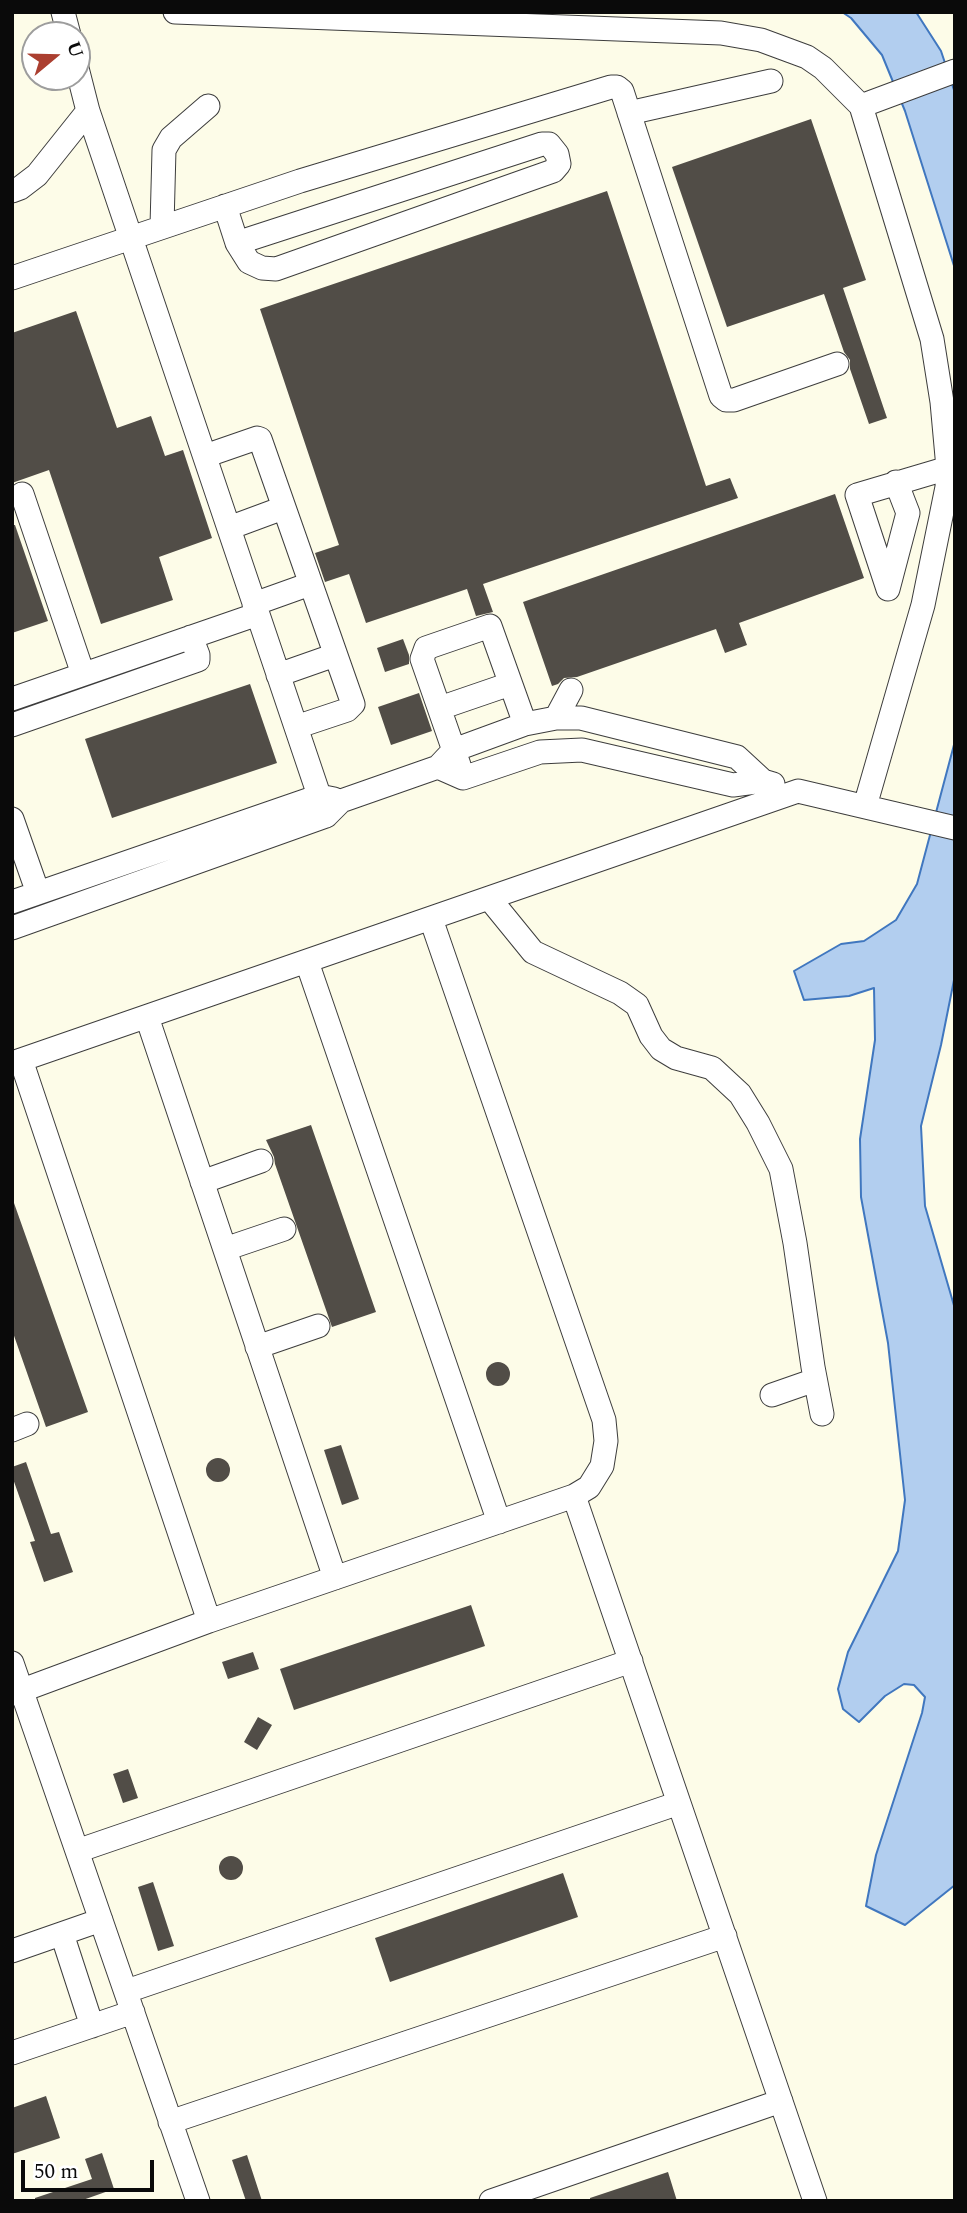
<!DOCTYPE html>
<html>
<head>
<meta charset="utf-8">
<style>
	body { margin:0 }
	#map { position:relative; width:967px; height:2213px; overflow:hidden; background:#fdfce8; font-family:Spectral,serif }
	canvas { display:block }
	.frame { position:absolute; inset:0; border:14px solid #0a0a0a; pointer-events:none }
	.north { position:absolute; left:21px; top:21px; width:70px; height:70px; box-sizing:border-box; background:#fff; border:2px solid #9d9d9d; border-radius:50%; rotate:71deg; font-size:19px; font-weight:700; line-height:28px; text-align:center; color:#0a0a0a }
	.north::after { content:''; display:block; margin:auto; width:24px; height:32px; background:#ab3f30; clip-path:polygon(50% 0,100% 100%,50% 72%,0 100%) }
	.scale { position:absolute; left:21px; top:2160px; width:133px; height:32px; box-sizing:border-box; border:4px solid #0a0a0a; border-top:0; padding-left:9px; font-size:21px; line-height:24px; white-space:nowrap; color:#0a0a0a; -webkit-text-stroke:5px #fff; paint-order:stroke }
</style>
</head>
<body>
<div id="map">
<canvas width="967" height="2213"></canvas>
<div class="frame"></div>
<div class="north">U</div>
<div class="scale">50 m</div>
</div>
<script>
const g = document.querySelector('canvas').getContext('2d');
g.lineJoin = 'round';
function fillPath(path, color) {
  g.fillStyle = color;
  g.fill(path, 'evenodd');
}
function shape(rows) {
  const path = new Path2D();
  for (const r of rows) {
    if (r.length === 3) {
      path.moveTo(r[0] + r[2], r[1]);
      path.arc(r[0], r[1], r[2], 0, 2 * Math.PI);
      continue;
    }
    path.moveTo(r[0], r[1]);
    for (let i = 2; i < r.length; i += 2) path.lineTo(r[i], r[i + 1]);
  }
  return path;
}
function stroke(path, color, width, dash) {
  g.strokeStyle = color;
  g.lineWidth = width;
  g.lineCap = dash ? 'butt' : 'round';
  g.setLineDash(dash || []);
  g.stroke(path);
}
const water = shape([
	[842,12,916,12,941,51,955,93,955,269,905,111,882,55,851,18,842,12],
	[955,741,955,975,941,1045,921,1126,925,1206,955,1309,955,1885,905,1925,866,1906,876,1855,922,1713,925,1697,914,1685,904,1684,885,1696,859,1722,843,1709,838,1689,848,1652,898,1551,905,1500,888,1343,861,1197,860,1139,875,1040,874,988,849,996,804,1000,794,971,841,944,864,941,896,920,917,884,955,741]
]);
const building = shape([
	[811,119,866,280,843,288,887,418,869,424,850,369,850,360,844,352,824,294,727,327,672,167],
	[607,191,706,486,730,478,738,498,483,584,493,612,476,616,467,589,366,623,349,574,325,582,315,553,339,545,260,309],
	[76,311,117,428,151,416,165,456,183,450,212,538,159,557,173,600,101,624,49,470,12,483,12,333],
	[835,494,864,578,739,623,747,645,725,653,716,629,577,677,564,678,558,684,552,686,523,602],
	[12,525,15,525,48,621,12,633],
	[403,639,409,655,409,664,385,672,377,648],
	[250,684,277,763,112,818,85,739],
	[419,693,432,731,391,745,378,707],
	[311,1125,376,1312,332,1327,275,1164,274,1157,266,1140],
	[12,1203,14,1203,88,1412,46,1427,12,1330],
	[498,1374,12],
	[341,1445,359,1499,342,1505,324,1450],
	[218,1470,12],
	[26,1462,51,1534,59,1532,73,1572,44,1582,30,1542,35,1541,12,1476,12,1467],
	[471,1605,485,1646,294,1710,280,1669],
	[253,1652,259,1669,228,1679,222,1662],
	[258,1717,272,1725,257,1750,244,1742],
	[128,1769,138,1798,123,1803,113,1774],
	[231,1868,12],
	[563,1873,578,1917,390,1982,375,1938],
	[153,1882,174,1946,158,1951,138,1887],
	[46,2096,60,2138,12,2154,12,2108],
	[102,2153,114,2189,80,2201,35,2201,35,2198,92,2179,85,2159],
	[247,2155,262,2201,246,2201,232,2160],
	[668,2172,677,2201,590,2201,590,2198]
]);
const minor = shape([
	[63,12,69,35],
	[175,12,721,33,761,40,807,57,823,68,861,106,932,339,942,402,948,468,947,487,923,605,865,806],
	[77,68,88,111,326,816],
	[861,106,955,71],
	[629,113,771,81],
	[12,191,20,188,37,175,88,111],
	[225,206,237,243,542,144,549,144,557,154,559,164,553,171,276,269,262,268,249,262,237,243],
	[162,226,164,150,171,138,208,106],
	[12,278,300,181,611,87,617,87,622,91,721,396,726,400,734,400,837,364],
	[205,456,257,438,260,439,353,704,347,710,296,727],
	[22,494,83,674],
	[229,528,283,508],
	[888,589,857,495,948,468],
	[888,589,908,513,896,482],
	[254,604,310,584],
	[278,675,335,655],
	[12,699,258,614],
	[440,708,510,684],
	[556,718,571,690],
	[12,725,198,660,198,655,191,637],
	[459,765,422,659,426,648,490,626,525,724],
	[438,767,463,778,540,752,582,750,733,785,763,781,773,784],
	[12,819,38,893],
	[489,898,533,952,620,993,637,1005,651,1036,661,1049,676,1058,712,1068,740,1094,758,1123,781,1169,795,1243,813,1367,822,1414],
	[12,902,319,796,334,799],
	[12,928,326,816,341,801,438,767,454,750,525,724,556,718,581,718,737,757,763,781],
	[307,962,499,1522],
	[147,1017,335,1578],
	[21,1060,209,1621],
	[12,1063,798,791,955,828],
	[202,1182,261,1161],
	[225,1249,284,1229],
	[257,1347,318,1326],
	[772,1395,815,1380],
	[12,1430,27,1424],
	[574,1496,815,2201],
	[12,1663,198,2201],
	[12,1694,209,1621,574,1496,589,1487,602,1466,606,1441,604,1420,431,919],
	[77,1851,631,1661],
	[62,1934,92,2026],
	[12,1951,101,1920],
	[127,1991,679,1803],
	[12,2053,133,2012],
	[170,2122,725,1936],
	[491,2201,781,2101]
]);
fillPath(water, '#b2ceef');
stroke(water, '#4077bf', 2);
fillPath(building, '#514d47');
stroke(minor, '#3d3d3d', 25);
stroke(minor, '#fff', 23);
</script>
</body>
</html>
